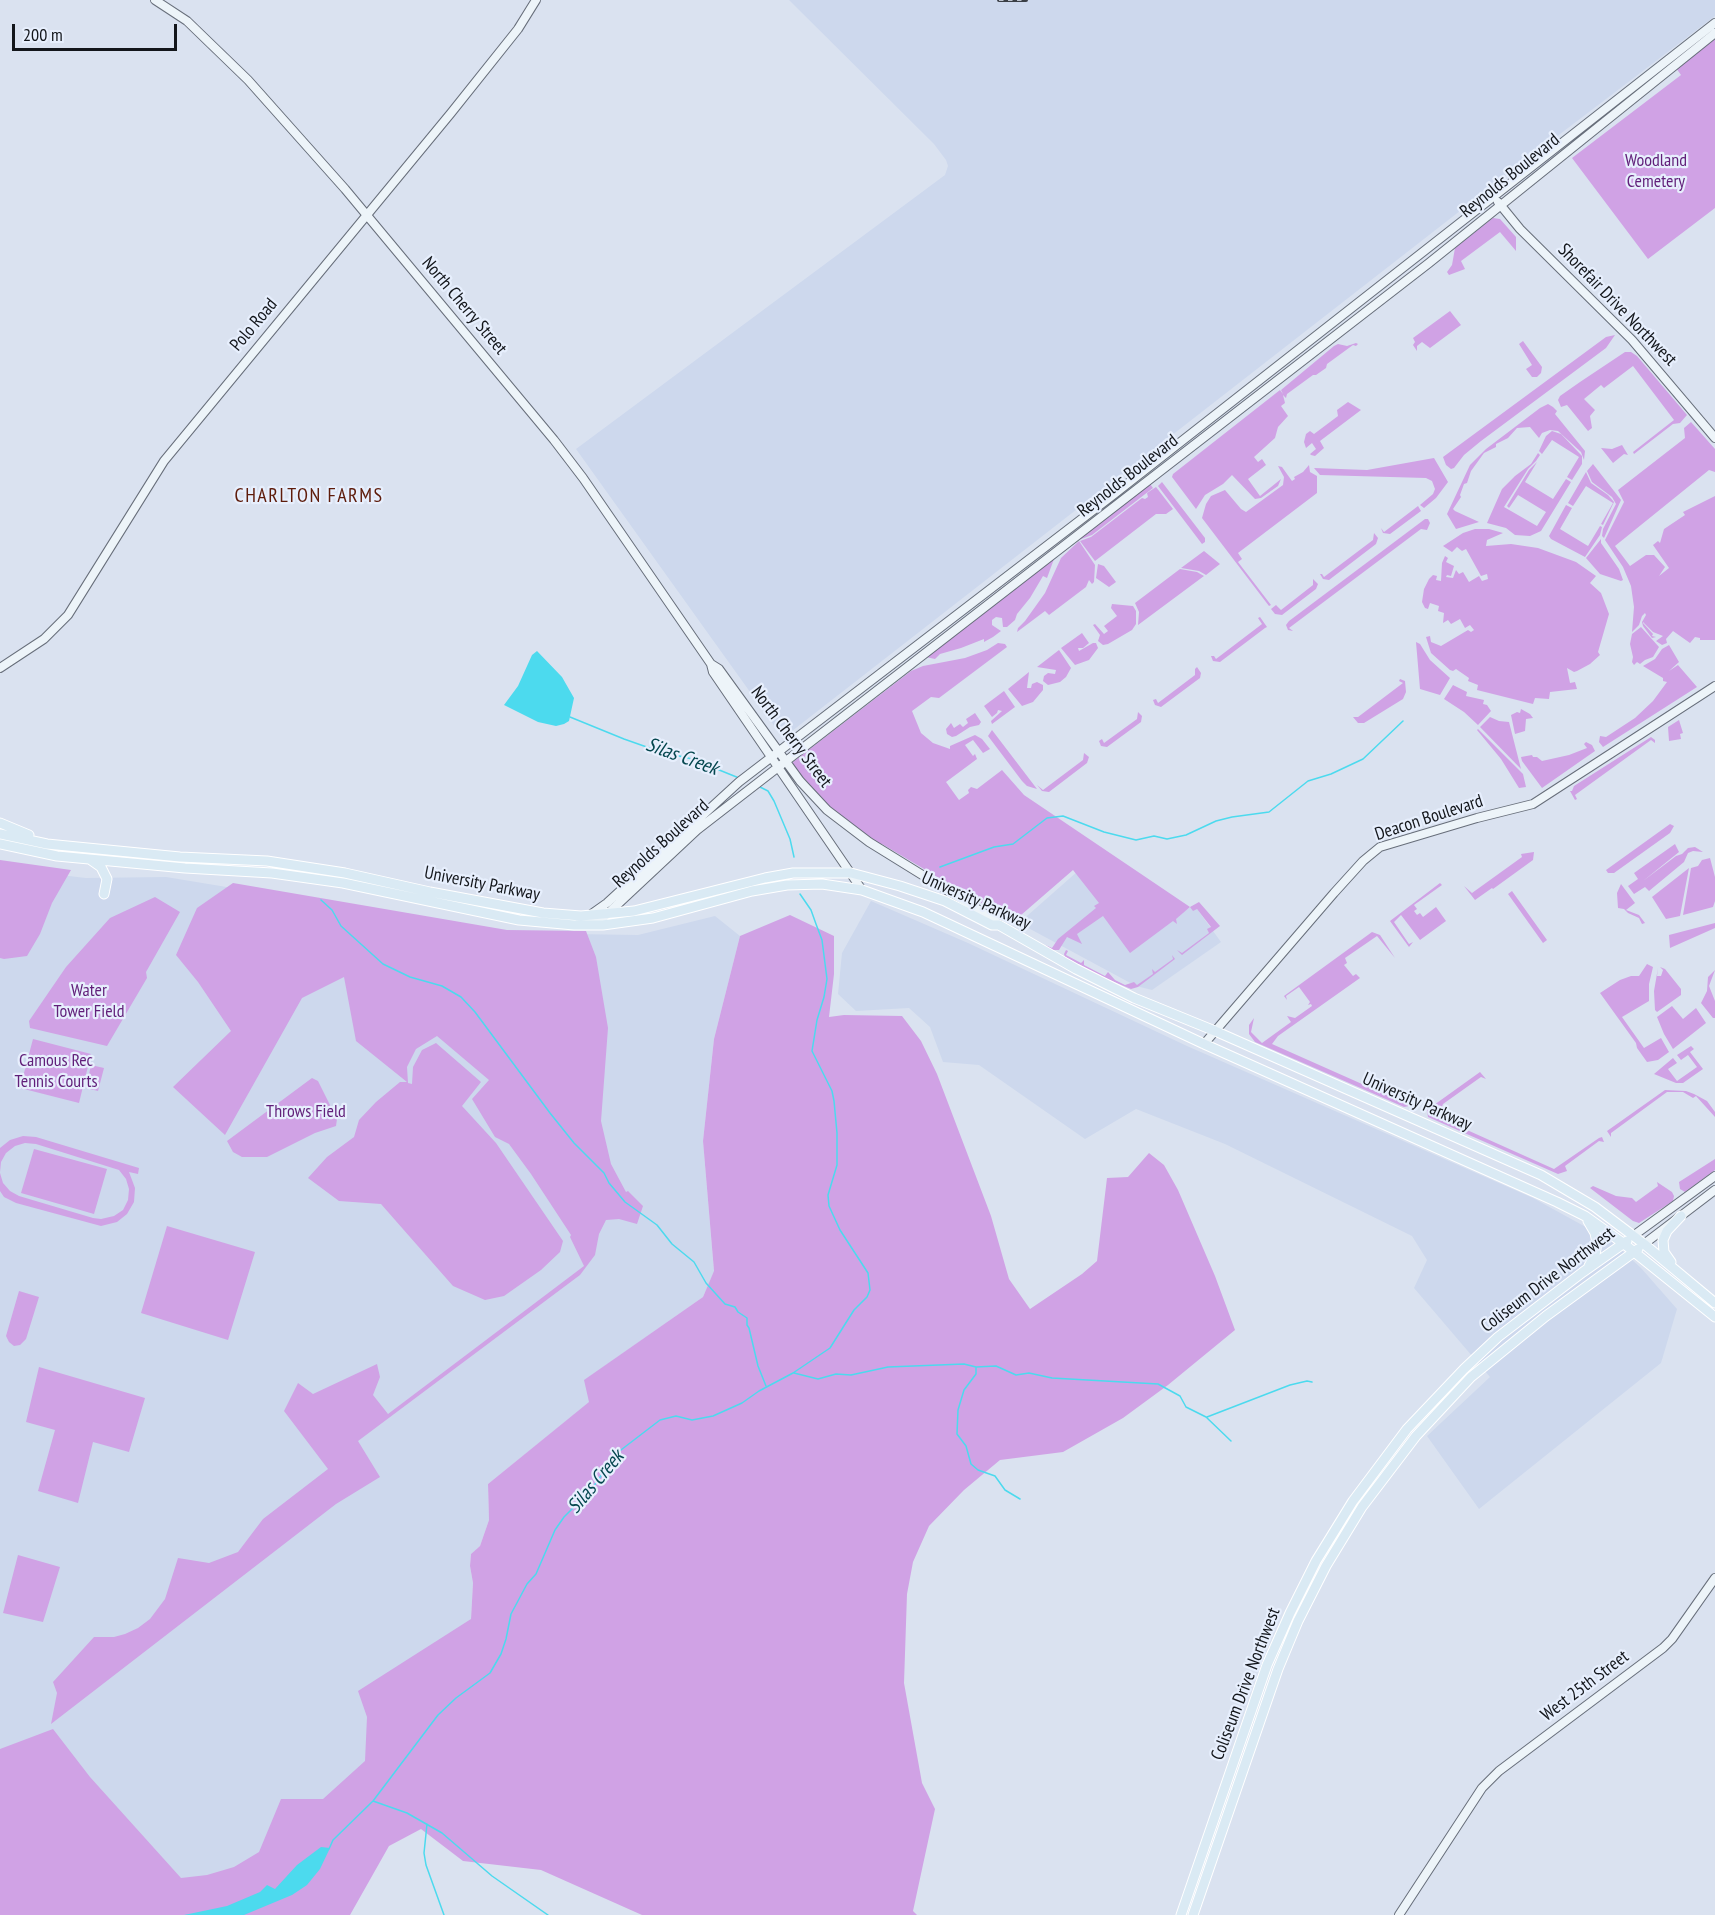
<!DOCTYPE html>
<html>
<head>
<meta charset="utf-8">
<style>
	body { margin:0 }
	#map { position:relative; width:1715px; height:1915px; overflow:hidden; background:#dae2f0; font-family:"PT Sans Narrow",sans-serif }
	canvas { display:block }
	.scale { position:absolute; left:12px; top:24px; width:165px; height:27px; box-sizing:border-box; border:3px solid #13161b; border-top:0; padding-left:8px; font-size:18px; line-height:21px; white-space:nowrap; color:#13161b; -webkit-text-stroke:4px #e7effd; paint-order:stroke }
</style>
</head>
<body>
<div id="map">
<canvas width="1715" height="1915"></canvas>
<div class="scale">200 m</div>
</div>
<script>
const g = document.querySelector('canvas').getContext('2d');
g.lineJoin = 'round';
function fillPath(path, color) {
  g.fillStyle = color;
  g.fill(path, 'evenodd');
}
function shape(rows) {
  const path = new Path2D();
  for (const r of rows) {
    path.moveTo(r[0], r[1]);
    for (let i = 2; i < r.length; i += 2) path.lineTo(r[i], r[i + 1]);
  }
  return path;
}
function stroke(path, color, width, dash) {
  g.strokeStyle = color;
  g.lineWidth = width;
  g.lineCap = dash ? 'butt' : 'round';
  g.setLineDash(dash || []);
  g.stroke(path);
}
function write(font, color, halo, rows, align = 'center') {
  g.font = font + ' "PT Sans Narrow",sans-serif';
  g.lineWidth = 4.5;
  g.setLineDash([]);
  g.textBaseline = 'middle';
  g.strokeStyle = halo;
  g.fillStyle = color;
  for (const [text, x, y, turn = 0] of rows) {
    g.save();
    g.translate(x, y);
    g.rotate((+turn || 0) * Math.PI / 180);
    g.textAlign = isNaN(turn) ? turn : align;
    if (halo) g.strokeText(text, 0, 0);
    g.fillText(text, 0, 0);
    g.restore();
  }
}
const built = shape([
	[789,0,1715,0,1715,16,1501,179,783,738,576,449,945,175,948,166,946,160,934,144],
	[0,868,86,878,166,877,505,933,638,935,715,916,740,936,714,1039,703,1141,714,1272,703,1297,585,1380,590,1402,488,1484,489,1520,480,1546,471,1554,470,1566,473,1583,471,1619,450,1679,231,1893,0,1893],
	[1078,871,1136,942,1194,905,1221,942,1152,990,1136,986,1019,923],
	[871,901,968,943,1187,1046,1533,1198,1613,1242,1641,1268,1677,1309,1661,1363,1479,1509,1427,1436,1490,1377,1414,1288,1427,1260,1412,1236,1225,1144,1136,1109,1085,1139,979,1065,943,1062,930,1027,909,1008,856,1011,838,994,842,953]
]);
const green = shape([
	[1715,39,1715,208,1648,259,1572,158,1681,75,1676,68],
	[1493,218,1500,219,1516,237,1516,251,1500,232,1461,261,1465,269,1449,275,1447,272,1452,265,1455,248],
	[1450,311,1461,325,1430,348,1422,342,1417,346,1417,351,1413,345,1415,342,1413,338],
	[1615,335,1606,348,1481,441,1464,455,1454,468,1451,469,1446,465,1443,457,1606,337],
	[1523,341,1542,367,1541,373,1537,377,1532,377,1526,369,1532,365,1519,344],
	[1356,343,1358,344,1356,346,1353,345,1327,364,1326,368,1316,375,1313,375,1287,394,1286,398,1283,395,1285,403,1281,406,1288,416,1278,427,1275,438,1254,457,1258,462,1262,459,1266,465,1248,479,1260,496,1281,479,1278,486,1261,498,1255,499,1232,475,1223,484,1205,495,1196,509,1172,477,1173,474,1280,390,1283,394,1281,390,1334,346,1338,344,1347,346],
	[1625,352,1631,352,1637,356,1687,415,1680,423,1673,424,1634,454,1633,452,1674,420,1633,366,1604,388,1601,385,1584,399,1595,410,1590,416,1592,428,1588,431,1567,405,1561,407,1558,400,1560,396,1580,382],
	[1348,402,1361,410,1320,441,1324,448,1315,456,1311,455,1310,454,1316,449,1312,443,1306,448,1304,442,1306,434,1310,431,1314,434,1338,416,1337,410],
	[1548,404,1553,407,1557,411,1555,414,1585,451,1584,460,1581,452,1558,431,1550,430,1542,433,1539,438,1530,427,1517,428,1508,438,1496,444,1496,447,1484,453,1471,471,1467,483,1464,484,1460,495,1461,497,1453,509,1455,511,1479,522,1456,529,1447,514,1470,465,1486,449,1540,408],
	[1691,422,1715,449,1715,472,1709,470,1615,546,1630,566,1646,555,1654,555,1665,567,1659,576,1669,568,1653,545,1658,541,1660,543,1664,529,1685,515,1683,512,1715,496,1715,640,1700,640,1700,638,1695,637,1690,643,1673,631,1666,639,1667,643,1662,645,1656,641,1663,636,1653,632,1643,622,1643,623,1653,634,1652,636,1656,637,1652,638,1643,626,1642,622,1646,615,1645,613,1642,616,1639,625,1632,632,1634,607,1631,586,1623,567,1605,540,1624,502,1618,490,1685,438,1684,428],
	[1552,431,1561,434,1582,456,1582,464,1572,480,1567,477,1579,457,1552,440,1542,454,1539,451,1546,436],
	[1622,445,1628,455,1624,454,1613,463,1601,448,1612,449],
	[1538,453,1540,455,1536,461,1528,469,1504,507,1537,526,1546,512,1518,495,1509,508,1507,506,1529,470,1537,462,1525,482,1553,499,1566,479,1571,482,1541,531,1530,536,1515,535,1506,528,1487,523,1502,489,1515,476,1531,464],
	[1434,458,1448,482,1436,498,1424,508,1420,505,1433,494,1435,489,1432,481,1426,478,1320,475,1314,468,1367,470],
	[1593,464,1621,500,1604,538,1602,536,1603,529,1616,504,1612,497,1592,482,1587,471],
	[1309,465,1310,472,1317,476,1317,493,1238,553,1242,559,1238,562,1271,605,1269,606,1202,518,1206,504,1211,496,1225,490,1241,509,1246,512,1283,485,1284,477,1278,466,1282,467,1292,481,1295,479,1294,477,1303,472],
	[1586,472,1591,483,1608,495,1614,502,1603,525,1601,524,1613,503,1586,486,1573,506,1568,503],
	[1162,482,1205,538,1205,542,1202,544,1158,486],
	[1150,484,1153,488,1092,535,1076,541],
	[1156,487,1173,509,1166,514,1156,514,1095,561,1080,541,1091,537,1142,498,1145,499,1148,497,1147,493],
	[1566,505,1572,508,1560,529,1588,546,1600,526,1602,527,1600,535,1585,557,1551,539,1549,536],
	[1418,506,1421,511,1390,534,1383,533,1381,528,1384,532],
	[1425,519,1428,519,1430,523,1427,530,1421,529,1289,628,1293,631,1288,630,1286,625,1289,621],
	[1475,529,1489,529,1503,533,1487,540,1486,546,1511,544,1538,548,1576,562,1596,576,1590,583,1601,593,1609,614,1598,652,1600,655,1590,664,1577,671,1574,672,1567,668,1570,683,1575,682,1577,689,1550,692,1549,699,1535,698,1533,704,1477,690,1478,685,1468,681,1469,678,1456,669,1453,671,1450,670,1431,653,1426,637,1430,636,1431,642,1441,646,1468,630,1471,632,1474,630,1470,625,1465,628,1460,619,1451,624,1448,620,1443,623,1444,613,1438,611,1439,606,1430,603,1428,609,1425,608,1422,602,1424,589,1429,579,1433,575,1437,576,1436,580,1441,581,1442,563,1445,556,1448,558,1446,562,1454,566,1451,576,1447,575,1446,577,1453,578,1456,570,1459,574,1463,572,1469,582,1479,576,1482,581,1488,579,1487,574,1481,576,1466,549,1462,551,1457,547,1452,552,1443,546,1463,533],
	[1374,533,1378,538,1376,544,1329,580,1323,579,1320,574,1322,574,1324,577,1373,540],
	[1601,539,1601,543,1619,569,1623,580,1621,581,1600,574,1586,558],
	[1079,541,1095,565,1094,582,1092,584,1089,580,1086,587,1049,615,1045,611,1017,632,1018,628,1025,621,1045,593,1061,558],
	[1204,551,1220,564,1206,575,1199,571,1181,568],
	[1054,559,1047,578,1043,576,1030,598,1017,614,1015,620,1007,627,1003,627,1002,618,996,617,992,620,992,625,1001,631,993,637,984,642,984,639,961,648,940,654,935,659,926,657],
	[1098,564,1104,566,1116,582,1109,587,1096,578],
	[1180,569,1197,572,1204,576,1138,625,1139,612,1135,603],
	[1313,579,1318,584,1316,589,1282,615,1275,614,1271,609,1276,605,1281,610,1313,585],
	[1112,604,1133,606,1136,611,1136,624,1132,630,1108,644,1103,645,1098,641,1100,635,1093,625,1095,624,1104,634,1108,631,1104,626,1117,616,1111,608],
	[1260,617,1267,627,1265,628,1220,662,1213,661,1211,656,1214,656,1216,659,1262,624,1258,618],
	[1641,627,1659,647,1653,657,1645,660,1640,664,1637,662,1634,665,1632,662,1633,657,1630,644,1632,634],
	[1082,633,1089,643,1083,648,1078,648,1079,651,1093,643,1096,643,1098,648,1089,660,1075,665,1061,648],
	[1416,642,1420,644,1430,660,1450,678,1440,695,1420,689],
	[998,643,1005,644,1007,647,939,698,931,697,912,711,921,733,933,743,950,749,950,746,975,735,982,739,990,749,983,753,973,740,965,745,973,756,975,754,977,759,946,782,959,800,969,793,968,790,971,787,977,789,1002,770,1024,795,1190,907,1199,902,1220,926,1182,955,1177,950,1182,953,1209,933,1207,929,1211,927,1197,909,1193,911,1190,907,1176,919,1177,924,1173,921,1130,953,1103,916,1077,934,1082,944,1067,937,1059,950,1053,950,1045,945,1052,948,1058,939,1096,908,1094,906,1099,903,1073,870,1013,922,882,844,880,845,831,809,810,788,793,765,793,762,911,671,923,666,965,658,987,650],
	[1669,645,1679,662,1669,671,1678,665,1697,687,1603,747,1599,742,1600,736,1606,737,1635,718,1653,701,1667,682,1663,681,1663,678,1643,666,1655,659,1662,649],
	[1059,650,1071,668,1066,677,1060,682,1048,685,1043,681,1044,676,1048,673,1055,674,1056,670,1037,667],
	[1197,667,1201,673,1200,678,1161,707,1155,705,1153,700,1156,699,1158,703,1195,675,1195,669],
	[1029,672,1027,688,1031,688,1032,684,1037,682,1043,685,1043,690,1033,702,1022,706,1008,689],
	[1400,679,1405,681,1406,692,1403,699,1364,723,1358,723,1353,717,1358,717,1403,683,1399,681],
	[1453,685,1467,692,1466,696,1484,700,1483,704,1487,705,1491,711,1478,725,1464,712,1444,699],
	[1004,691,1015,707,992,724,991,721,1002,711,998,710,997,713,992,717,984,706],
	[1521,709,1530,714,1533,718,1526,719,1525,731,1515,734,1511,715,1517,712,1520,713],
	[1138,712,1142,716,1141,722,1107,747,1101,746,1099,741,1102,739,1104,743,1137,719],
	[975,713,981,722,979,725,970,727,956,736,952,737,947,734,946,729,951,723,954,728,960,724,963,727,968,723,966,719],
	[1490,717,1499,721,1509,722,1521,769,1480,727],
	[1679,720,1683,733,1680,734,1681,739,1669,741,1668,727],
	[1478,729,1523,774,1526,787,1519,788,1501,759,1477,730],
	[992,730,1037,789,1027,786,1022,781,988,736],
	[1651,737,1655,740,1655,743,1651,740,1575,795,1577,799,1575,800,1570,791,1572,791,1574,786],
	[1586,742,1592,745,1595,751,1542,788,1522,761,1521,757,1532,755,1533,757,1537,757,1542,761,1569,755,1587,748,1584,744],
	[1084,753,1089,757,1087,763,1049,792,1042,791,1037,785,1043,790,1083,760],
	[1670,824,1674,826,1670,833,1614,873,1608,873,1606,870],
	[1675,844,1679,852,1643,881,1676,856,1682,854,1688,848,1695,847,1703,852,1693,851,1688,853,1684,862,1649,891,1645,887,1634,894,1628,886,1638,879,1634,873],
	[1534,852,1533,860,1493,889,1492,888,1475,900,1464,886,1472,893,1522,857,1521,854],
	[1710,858,1715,877,1715,901,1713,907,1683,915,1691,868,1698,866,1702,860],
	[0,860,71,870,52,903,40,934,27,956,4,959,0,958],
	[1689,868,1680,916,1666,919,1652,897],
	[233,883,507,930,586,931,596,957,608,1028,601,1121,611,1164,626,1192,628,1191,643,1206,637,1224,619,1219,606,1220,599,1234,595,1255,580,1275,358,1441,380,1477,336,1504,51,1724,57,1693,53,1682,94,1637,114,1637,125,1634,138,1628,150,1619,165,1599,178,1558,209,1563,238,1552,263,1519,328,1469,284,1411,298,1383,313,1394,377,1364,380,1377,373,1395,388,1414,584,1266,570,1237,571,1235,531,1174,509,1144,495,1137,472,1099,489,1080,437,1036,416,1049,407,1067,408,1083,412,1084,413,1067,422,1050,436,1043,481,1082,462,1106,496,1143,563,1241,560,1252,541,1270,504,1296,485,1300,453,1286,381,1204,339,1201,308,1178,327,1157,354,1137,359,1120,376,1102,400,1082,407,1082,356,1041,344,977,302,998,225,1135,173,1087,231,1031,198,982,176,955,197,908],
	[1440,883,1442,885,1414,905,1417,909,1414,911,1417,915,1420,913,1423,917,1436,907,1446,921,1420,940,1401,915,1394,922,1409,944,1413,942,1409,947,1390,921],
	[1621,884,1635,903,1626,910,1639,915,1645,923,1642,924,1639,918,1628,913,1624,909,1618,908,1617,893],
	[1512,891,1547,940,1543,943,1508,894],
	[155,897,180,912,146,972,147,978,107,1046,30,1028,29,1021,66,967,110,918],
	[790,915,834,936,834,974,829,1017,844,1015,902,1016,921,1041,937,1074,991,1216,1009,1279,1030,1309,1082,1274,1097,1261,1107,1178,1128,1177,1149,1153,1164,1165,1178,1190,1215,1276,1235,1330,1168,1385,1123,1418,1063,1452,1000,1460,964,1490,929,1526,913,1562,907,1594,904,1683,922,1783,935,1809,913,1911,917,1915,642,1915,541,1870,463,1861,421,1829,389,1846,350,1915,0,1915,0,1749,53,1729,90,1777,181,1878,207,1875,234,1867,259,1852,281,1799,323,1799,365,1761,367,1717,358,1691,471,1619,473,1583,470,1566,471,1554,480,1546,489,1520,488,1484,589,1402,584,1380,703,1297,714,1271,703,1141,714,1039,740,936],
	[1715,923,1715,928,1670,948,1669,935],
	[1372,932,1380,935,1395,958,1377,936,1345,958,1347,963,1344,965,1353,976,1356,974,1360,978,1278,1036,1272,1044,1407,1104,1411,1094,1414,1097,1409,1106,1404,1107,1255,1042,1249,1034,1249,1025,1254,1018,1251,1032,1262,1043,1291,1022,1287,1016,1295,1018,1312,1006,1311,1004,1308,1005,1310,1002,1299,987,1286,996,1287,1000,1284,996],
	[1066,950,1068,951,1066,955,1081,963,1084,960,1084,965,1105,976,1108,972,1115,980,1125,985,1134,982,1137,985,1153,974,1152,969,1155,972,1173,959,1172,955,1175,959,1138,987,1131,989,1107,979,1065,957,1064,954],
	[1647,964,1653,967,1649,984,1649,1001,1622,1017,1644,1048,1661,1038,1669,1052,1658,1060,1647,1062,1637,1048,1636,1043,1600,993,1620,980,1631,976,1639,976],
	[1660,967,1665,969,1681,989,1681,995,1657,1012,1655,1010,1654,991,1658,968,1657,976,1661,976,1663,970],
	[1715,970,1709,986,1715,1001,1715,1018,1713,1018,1701,1003,1707,991,1708,977],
	[1672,1006,1683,1019,1696,1008,1706,1023,1673,1049,1664,1034,1657,1017],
	[33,1039,91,1054,79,1103,20,1088],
	[1691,1046,1694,1049,1690,1052,1703,1069,1683,1083,1676,1083,1654,1074,1673,1058,1677,1063,1668,1069,1677,1081,1697,1067,1688,1055,1681,1060,1677,1055],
	[91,1065,104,1068,98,1091,86,1088],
	[1480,1072,1486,1079,1481,1077,1443,1104,1438,1117,1554,1169,1599,1138,1602,1137,1604,1142,1599,1141,1565,1166,1567,1171,1558,1174,1428,1117,1427,1110],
	[312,1078,318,1081,337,1119,336,1126,315,1133,267,1157,242,1157,233,1152,227,1141],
	[1665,1090,1686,1091,1694,1094,1707,1101,1715,1112,1715,1117,1696,1096,1693,1098,1683,1092,1667,1092,1611,1133,1611,1137,1607,1131],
	[23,1136,36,1137,139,1168,138,1174,129,1172,135,1188,134,1202,127,1214,117,1222,101,1226,16,1203,4,1197,0,1191,0,1173,3,1183,10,1191,19,1196,93,1218,101,1219,114,1216,123,1210,128,1200,129,1189,126,1179,119,1170,36,1144,25,1143,15,1146,6,1153,1,1162,0,1172,0,1148,10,1140],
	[34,1149,107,1169,94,1214,21,1193],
	[1715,1159,1715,1170,1685,1192,1680,1189,1679,1182],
	[1657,1182,1672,1192,1674,1196,1673,1201,1639,1223,1633,1221,1590,1188,1593,1186,1616,1196,1632,1198,1636,1202,1658,1186],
	[167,1226,255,1252,228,1340,141,1313],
	[19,1291,39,1297,26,1339,20,1345,14,1346,9,1342,6,1336],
	[39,1367,145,1398,129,1452,93,1442,78,1503,38,1491,55,1430,26,1422],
	[18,1555,60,1567,43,1622,3,1613]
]);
const water = shape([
	[537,651,562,677,574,698,569,721,564,724,556,726,538,722,504,705,518,686,532,655],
	[321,1847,330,1848,320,1869,307,1885,292,1895,244,1915,184,1915,227,1906,260,1892,267,1885,275,1889,297,1865]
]);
const stream = shape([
	[570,717,624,739,658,751,692,759,739,778],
	[760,787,768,791,774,801,790,839,794,857],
	[940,867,994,847,1013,844,1047,818,1063,816,1104,832,1136,840,1154,836,1167,839,1186,835,1216,821,1232,817,1269,812,1308,781,1331,774,1363,759,1403,721],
	[321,900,332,910,341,926,383,964,410,977,442,986,461,997,475,1012,550,1113,574,1143,604,1173,609,1183,625,1202,657,1225,672,1244,694,1262,706,1283,725,1304,735,1307,738,1312,747,1318,747,1325,749,1328,758,1366,766,1386],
	[976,1368,976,1374,964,1390,958,1410,957,1434,966,1446,971,1464,978,1470,995,1476,1005,1490,1020,1499],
	[794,1373,818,1379,836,1374,851,1375,888,1367,964,1364,976,1367,996,1366,1016,1375,1029,1373,1052,1378,1158,1384,1180,1396,1186,1407,1206,1417,1231,1441],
	[1207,1417,1290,1385,1307,1381,1312,1382],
	[373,1801,407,1813,442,1833,492,1876,548,1915],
	[427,1824,424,1853,426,1865,444,1915],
	[329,1849,333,1840,373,1801,438,1715,456,1698,490,1673,501,1654,506,1639,511,1614,527,1584,536,1574,555,1530,564,1517,591,1490,617,1453,660,1420,676,1416,692,1420,713,1416,742,1403,759,1391,793,1373,830,1348,854,1310,867,1297,870,1290,868,1273,840,1230,829,1206,828,1195,837,1165,837,1133,834,1101,832,1091,812,1051,817,1020,824,997,827,979,822,940,816,924,811,910,800,894]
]);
const secondary = shape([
	[155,0,187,21,248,80,345,189,554,440,583,478,711,664,713,672,862,890],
	[1498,202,1520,229,1632,340,1715,438],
	[711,664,719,669,800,781,827,810,869,842,995,920,999,925],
	[0,668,44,639,68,615,164,461,451,113,518,29,536,0],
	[590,915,607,903,739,782,1113,495,1715,23],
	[580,921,603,918,697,830,1429,263,1715,33],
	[1204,1044,1334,893,1363,861,1380,847,1477,818,1533,804,1715,686],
	[1633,1236,1715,1176],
	[1644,1244,1715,1190],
	[1399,1915,1482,1788,1499,1771,1663,1648,1672,1639,1715,1578]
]);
const primary = shape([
	[0,823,29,835],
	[0,834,47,844,108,850,180,857,267,861,345,873,430,892,543,913,581,916,634,911,765,878,793,873,851,873,900,886,945,901,992,925,999,925,1076,969,1134,998,1215,1031,1541,1175,1595,1207,1644,1244,1715,1303],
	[0,844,57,856,185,868,272,873,343,883,519,920,574,925,603,925,653,918,752,891,787,885,822,884,862,890,923,912,1204,1044,1557,1202,1585,1216,1623,1243,1715,1317],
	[91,860,101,867,107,879,104,894],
	[1588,1221,1595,1233,1597,1243,1595,1255,1589,1266],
	[1671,1262,1664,1252,1663,1240,1667,1231,1681,1216],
	[1181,1915,1267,1665,1290,1613,1316,1561,1353,1501,1407,1429,1464,1369,1498,1337,1583,1272,1627,1241],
	[1193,1915,1278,1669,1298,1621,1326,1566,1362,1507,1416,1436,1471,1377,1546,1316,1638,1249]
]);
const rail = shape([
	[999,0,1026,0]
]);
const parkNames = [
	["Woodland",1656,161],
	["Cemetery",1656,182],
	["Water",89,991],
	["Tower Field",89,1012],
	["Camous Rec",56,1061],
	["Tennis Courts",56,1082],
	["Throws Field",306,1112]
];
const streetNames = [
	["Reynolds Boulevard",1510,176,-39],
	["Shorefair Drive Northwest",1617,305,46],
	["North Cherry Street",464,306,50],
	["Polo Road",254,325,-50],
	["Reynolds Boulevard",1128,476,-38],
	["North Cherry Street",791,737,53],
	["Deacon Boulevard",1429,818,-18],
	["Reynolds Boulevard",661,844,-42],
	["University Parkway",482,884,11],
	["University Parkway",976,901,24],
	["University Parkway",1417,1102,24],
	["Coliseum Drive Northwest",1548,1280,-37],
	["Coliseum Drive Northwest",1246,1684,-69],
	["West 25th Street",1585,1686,-37]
];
const neighbourhoodNames = [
	["CHARLTON FARMS",309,496]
];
const waterNames = [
	["Silas Creek",682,757,20],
	["Silas Creek",596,1482,-50]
];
fillPath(built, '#cdd8ed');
fillPath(green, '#d0a2e5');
fillPath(water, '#4cdaee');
stroke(stream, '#4cdaee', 1.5);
stroke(secondary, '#676e7a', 10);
stroke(primary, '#fff', 11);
stroke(secondary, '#edf4f9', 8);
stroke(primary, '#daeaf4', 9);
stroke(rail, '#3b3f46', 4);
stroke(rail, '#e7effd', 1.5, [4.5]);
write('18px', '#611f79', '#e7effd', parkNames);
write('18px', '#13161b', '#e7effd', streetNames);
g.letterSpacing = '1.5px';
write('20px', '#5e1c0b', '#e7effd', neighbourhoodNames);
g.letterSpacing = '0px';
write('italic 20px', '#05474f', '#e7effd', waterNames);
</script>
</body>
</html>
